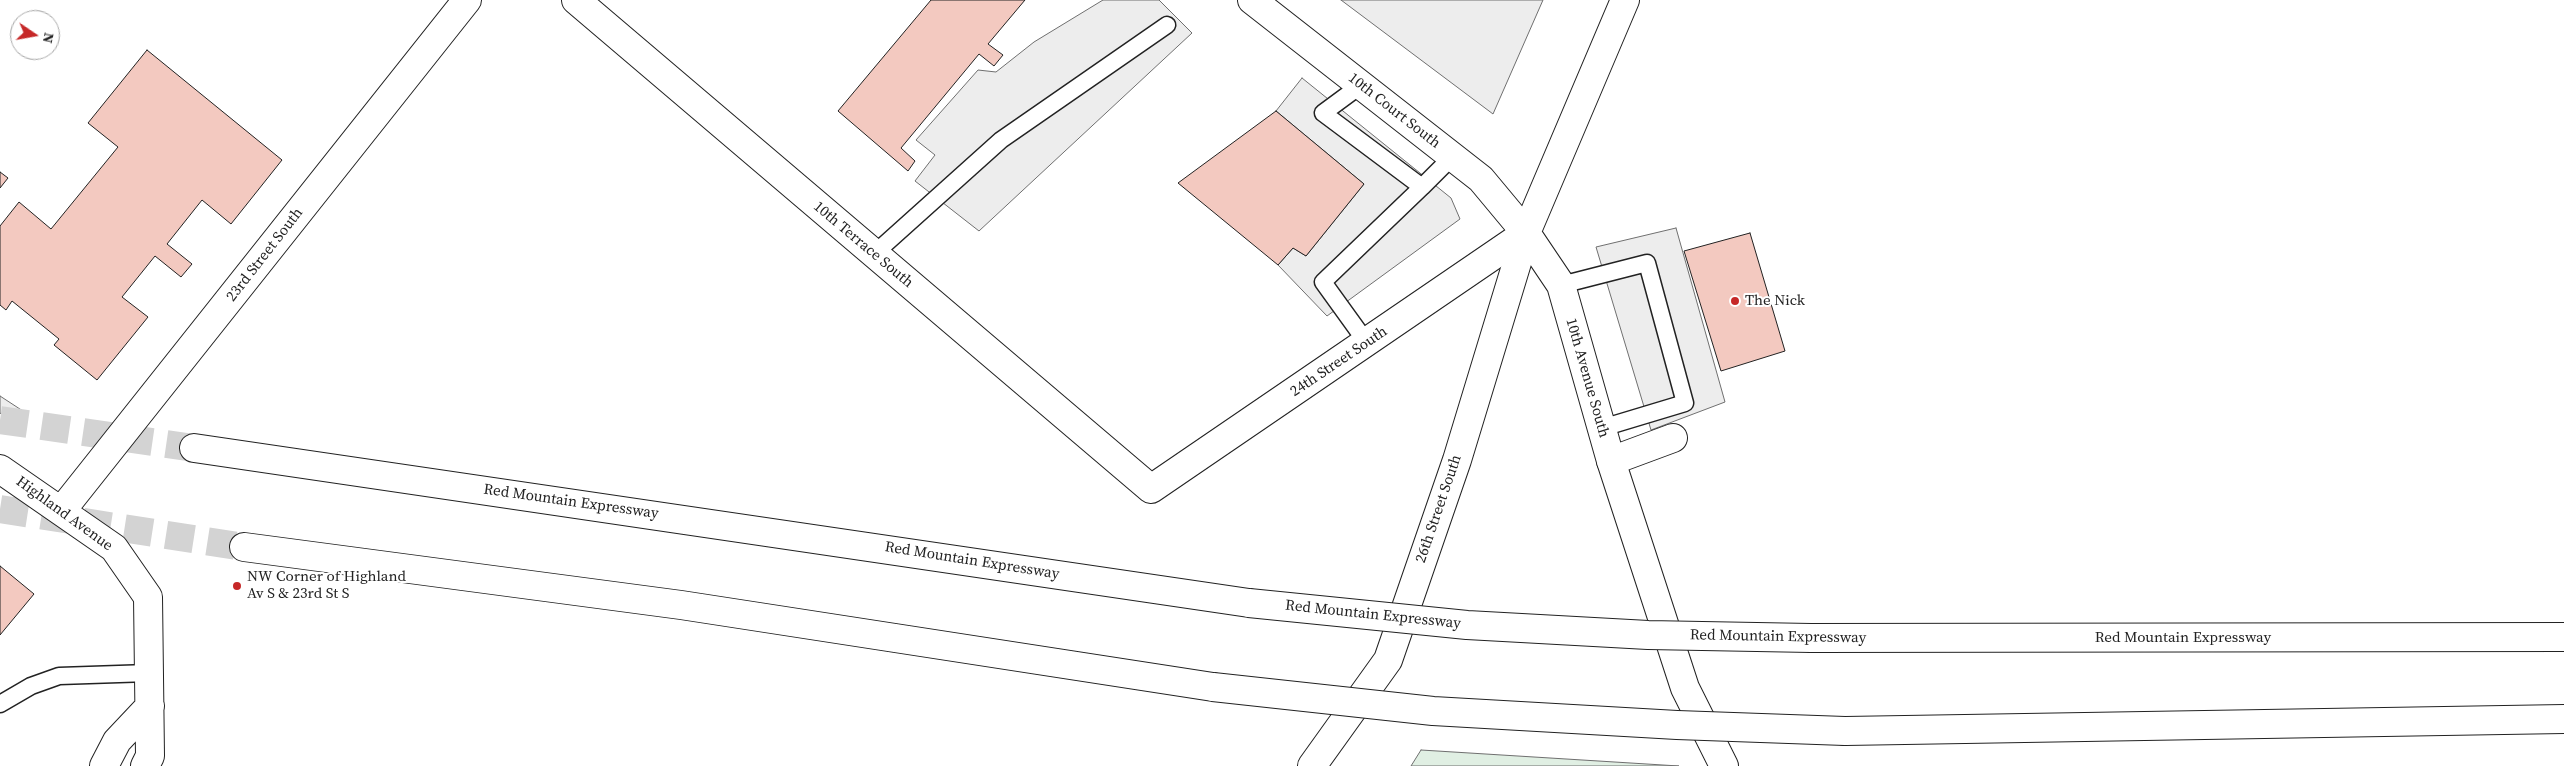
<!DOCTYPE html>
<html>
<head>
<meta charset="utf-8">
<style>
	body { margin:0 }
	#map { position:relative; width:2564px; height:766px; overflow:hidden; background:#fff; font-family:"Source Serif 4",serif }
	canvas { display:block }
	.north { position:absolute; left:10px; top:10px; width:50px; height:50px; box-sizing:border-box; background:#fff; border:1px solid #a7a7a7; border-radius:50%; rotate:102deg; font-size:14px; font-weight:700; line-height:20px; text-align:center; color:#222 }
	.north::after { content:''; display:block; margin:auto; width:18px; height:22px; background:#c62828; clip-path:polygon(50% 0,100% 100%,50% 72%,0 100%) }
</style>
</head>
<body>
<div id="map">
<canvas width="2564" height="766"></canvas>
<div class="north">N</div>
</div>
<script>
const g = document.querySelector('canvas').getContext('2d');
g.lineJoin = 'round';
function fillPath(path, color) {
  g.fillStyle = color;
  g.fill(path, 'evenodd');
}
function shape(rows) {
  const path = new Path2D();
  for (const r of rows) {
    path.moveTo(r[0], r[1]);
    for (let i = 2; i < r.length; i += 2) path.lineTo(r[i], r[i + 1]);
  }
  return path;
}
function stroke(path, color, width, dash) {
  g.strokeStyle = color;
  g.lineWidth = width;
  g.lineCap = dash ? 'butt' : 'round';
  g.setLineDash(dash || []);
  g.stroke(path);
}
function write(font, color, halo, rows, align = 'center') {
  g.font = font + ' "Source Serif 4",serif';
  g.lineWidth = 4;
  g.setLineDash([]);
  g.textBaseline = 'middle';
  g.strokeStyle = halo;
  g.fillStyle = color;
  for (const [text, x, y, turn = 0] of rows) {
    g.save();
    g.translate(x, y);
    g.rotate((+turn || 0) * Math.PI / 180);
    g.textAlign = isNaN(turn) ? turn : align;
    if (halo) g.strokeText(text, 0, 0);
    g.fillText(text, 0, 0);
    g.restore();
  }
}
const green = shape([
	[1421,750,1679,766,1411,766,1421,750]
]);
const parking = shape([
	[1103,0,1159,0,1192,33,979,231,915,181,935,155,916,140,978,70,996,72,1034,42,1103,0],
	[1341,0,1543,0,1493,114,1341,0],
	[1302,78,1451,198,1460,219,1327,316,1278,265,1293,248,1306,256,1364,184,1276,111,1302,78],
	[1676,228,1725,402,1651,430,1596,247,1676,228],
	[0,396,26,413,18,426,0,413,0,396]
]);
const building = shape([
	[931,0,1025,0,988,44,1003,55,994,66,979,54,901,148,915,161,908,171,838,111,931,0],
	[147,50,282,160,231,224,202,200,167,244,192,264,181,277,155,256,122,297,148,317,97,380,54,345,59,339,12,301,6,310,0,305,0,226,19,202,51,229,118,147,88,123,147,50],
	[1276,111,1364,184,1306,256,1293,248,1278,265,1178,183,1276,111],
	[0,172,8,178,0,188,0,172],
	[1750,233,1785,351,1721,371,1684,251,1750,233],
	[0,566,34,594,0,635,0,566]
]);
const highwayTunnel = shape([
	[0,420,194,448],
	[0,509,244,547]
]);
const lane = shape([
	[1361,85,1323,113,1422,187,1323,282,1367,343],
	[1422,187,1452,157],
	[874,254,1001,140,1167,25],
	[1561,285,1647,263,1685,403,1602,428],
	[0,704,31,686,59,676,149,673]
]);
const street = shape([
	[576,0,1151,489,1526,233,1481,179,1252,0],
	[1611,461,1673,438]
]);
const secondary = shape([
	[1526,233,1561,285,1611,461,1685,688,1724,766],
	[0,469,114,548,148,597,150,756,145,766],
	[62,510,467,0],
	[104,766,117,741,150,706],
	[1312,766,1388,660,1457,460,1526,233,1625,0]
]);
const highway = shape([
	[194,448,1249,603],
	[244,547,681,605,1213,687],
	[1811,638,2564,637],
	[1845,731,2564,719]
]);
const highwayBridge = shape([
	[1249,603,1467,625,1648,635,1811,638],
	[1213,687,1433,711,1677,725,1845,731]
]);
const markers = [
	[1735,301,5,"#c62828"],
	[237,586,5,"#c62828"]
];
const streetNames = [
	["10th Court South",1394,111,38],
	["10th Terrace South",863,245,40],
	["23rd Street South",265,255,-52],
	["24th Street South",1339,362,-34],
	["10th Avenue South",1587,378,74],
	["Red Mountain Expressway",571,502,8],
	["26th Street South",1439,509,-71],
	["Highland Avenue",64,514,36],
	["Red Mountain Expressway",972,561,9],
	["Red Mountain Expressway",1373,615,6],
	["Red Mountain Expressway",1778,637,1],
	["Red Mountain Expressway",2183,638]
];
const poiNames = [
	["The Nick",1745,301],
	["NW Corner of Highland",247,577],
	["Av S & 23rd St S",247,594]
];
fillPath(green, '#e0efe3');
stroke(green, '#6f6f6f', 1);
fillPath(parking, '#ededed');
stroke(parking, '#6f6f6f', 1);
fillPath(building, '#f3c9c0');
stroke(building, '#222', 1);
stroke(highwayTunnel, '#d3d3d3', 28, [28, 14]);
stroke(lane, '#222', 19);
stroke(street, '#222', 30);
stroke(secondary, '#222', 30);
stroke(highway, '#222', 30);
stroke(lane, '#fff', 16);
stroke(street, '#fff', 28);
stroke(secondary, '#fff', 28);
stroke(highway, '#fff', 28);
stroke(highwayBridge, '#222', 30, []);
stroke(highwayBridge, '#fff', 28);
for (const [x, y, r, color] of markers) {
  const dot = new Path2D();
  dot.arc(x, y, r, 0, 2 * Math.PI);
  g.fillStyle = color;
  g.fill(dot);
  stroke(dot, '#fff', 2);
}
write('15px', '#222', '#fff', streetNames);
write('15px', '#222', '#fff', poiNames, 'left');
</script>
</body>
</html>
